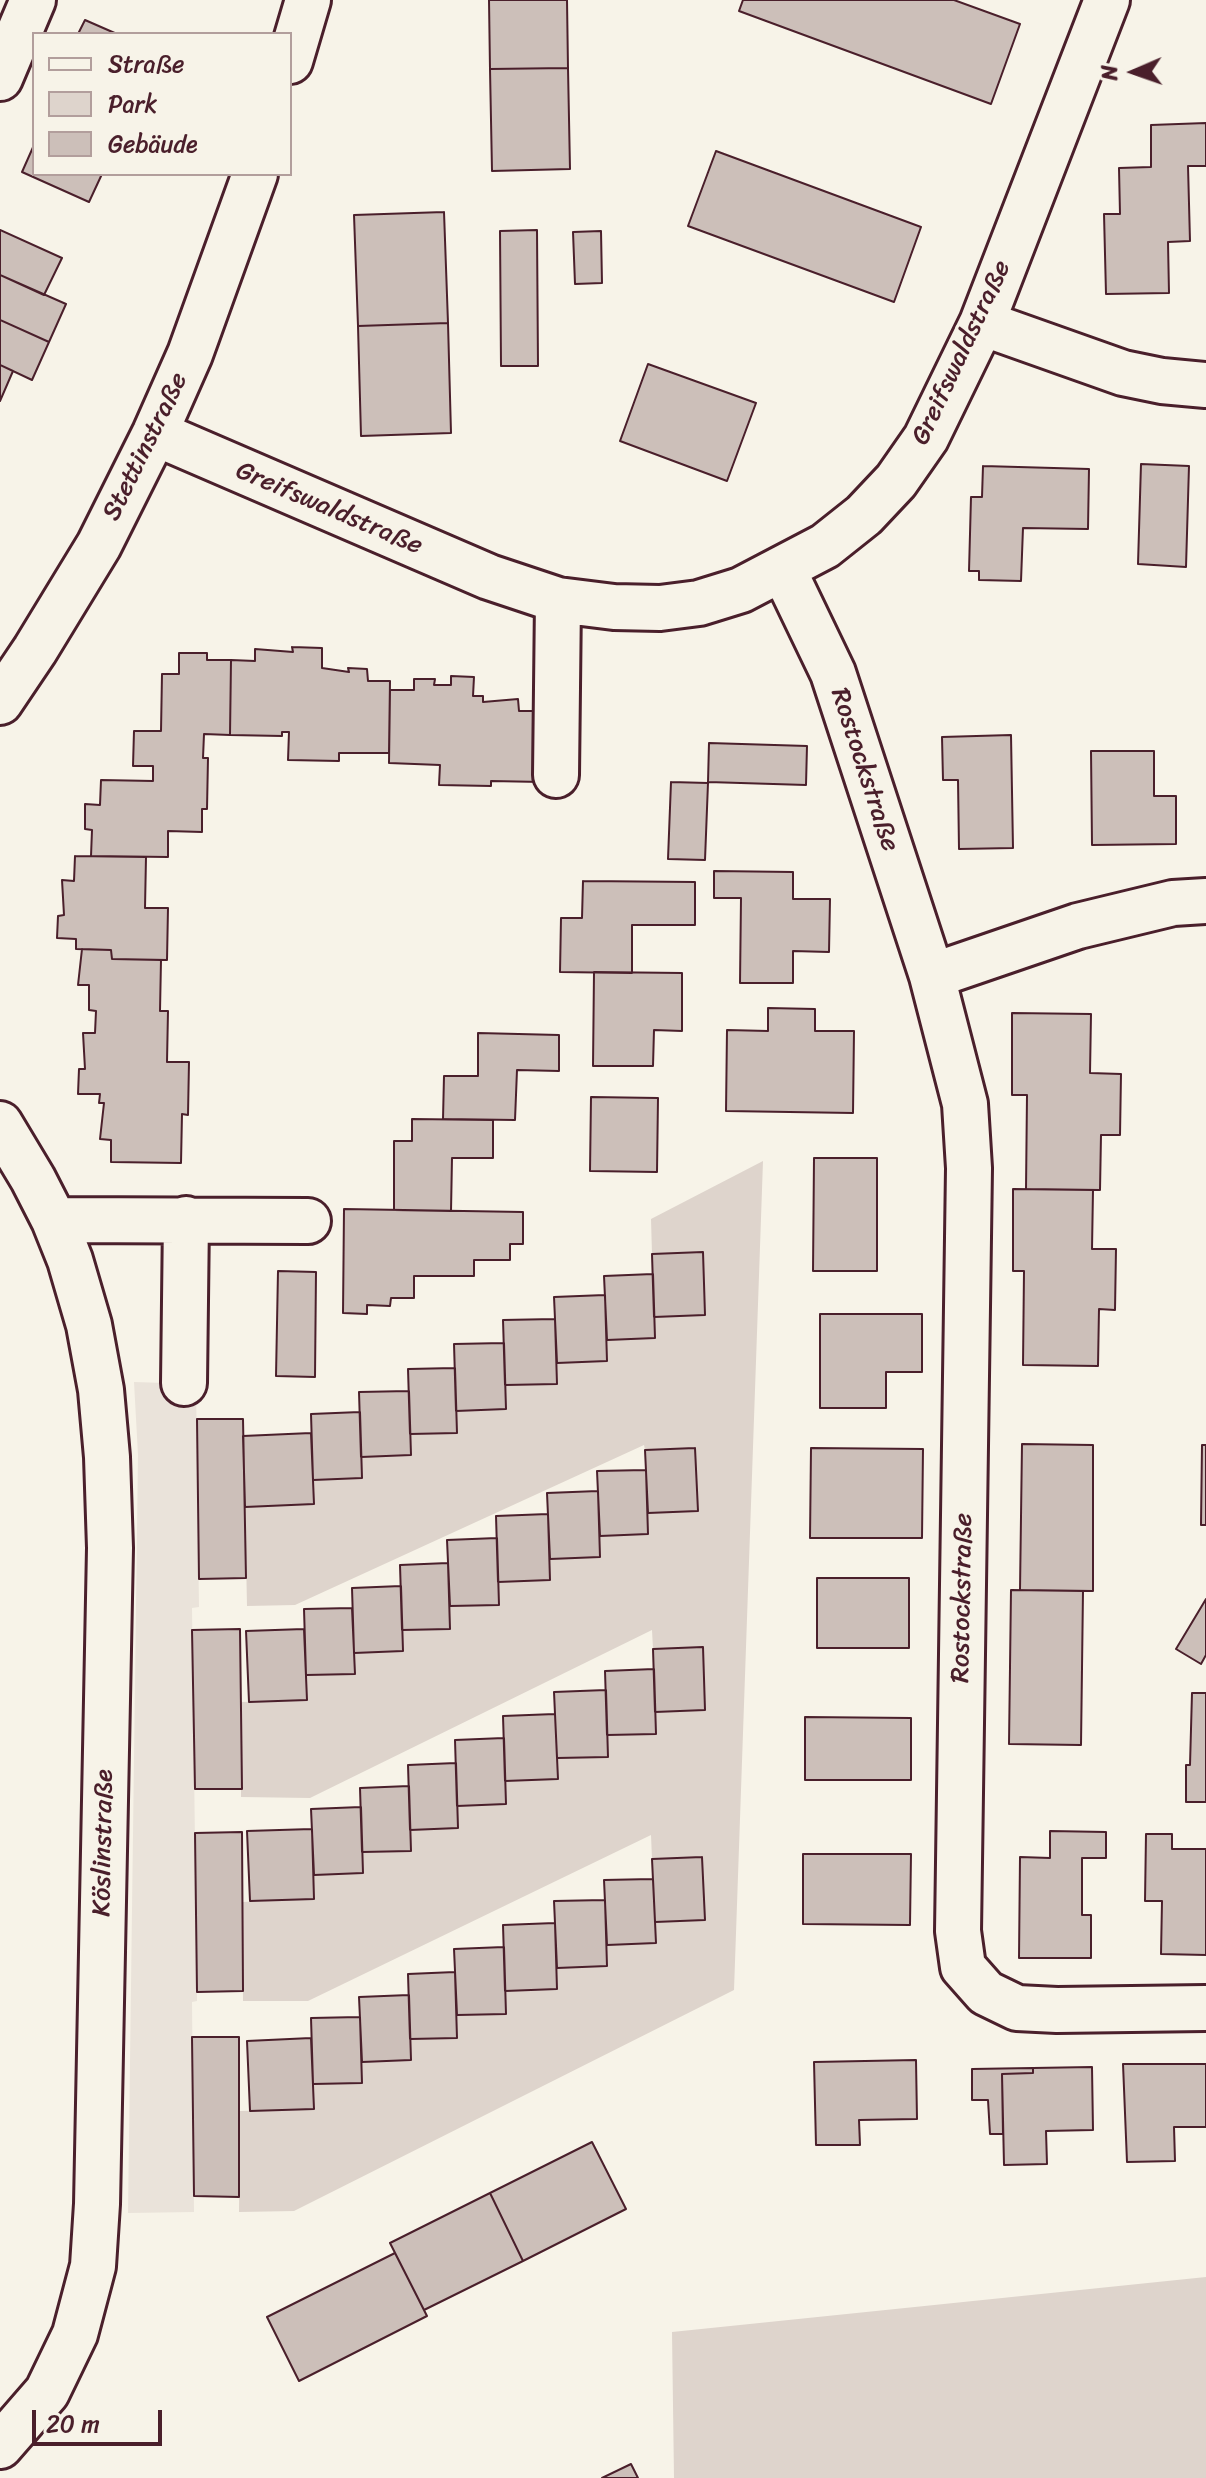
<!DOCTYPE html>
<html>
<head>
<meta charset="utf-8">
<style>
	body { margin:0 }
	#map { position:relative; width:1206px; height:2478px; overflow:hidden; background:#f7f3e8; font-family:Sriracha,sans-serif }
	canvas { display:block }
	.legend { position:absolute; left:32px; top:32px; width:260px; height:144px; box-sizing:border-box; background:#f7f3e8; border:2px solid #b29e9c; margin:0; padding:10px 14px; list-style:none; font-size:24px; color:#4a1f2b }
	.legend li { display:flex; align-items:center; gap:16px; height:40px }
	.legend b { width:40px; border:2px solid #b29e9c }
	.north { position:absolute; left:1094px; top:32px; width:80px; height:80px; -webkit-text-stroke:6px #f7f3e8; paint-order:stroke; rotate:268deg; font-size:22px; font-weight:700; line-height:32px; text-align:center; color:#4a1f2b }
	.north::after { content:''; display:block; margin:auto; width:28px; height:36px; background:#4a1f2b; clip-path:polygon(50% 0,100% 100%,50% 72%,0 100%) }
	.scale { position:absolute; left:32px; top:2410px; width:130px; height:36px; box-sizing:border-box; border:4px solid #4a1f2b; border-top:0; padding-left:10px; font-size:24px; line-height:28px; white-space:nowrap; color:#4a1f2b; -webkit-text-stroke:6px #f7f3e8; paint-order:stroke }
</style>
</head>
<body>
<div id="map">
<canvas width="1206" height="2478"></canvas>
<ul class="legend">
<li><b style="height:10px;background:#f7f3e8"></b>Straße</li>
<li><b style="height:22px;background:#ded4cc"></b>Park</li>
<li><b style="height:22px;background:#ccbfb9"></b>Gebäude</li>
</ul>
<div class="north">N</div>
<div class="scale">20 m</div>
</div>
<script>
const g = document.querySelector('canvas').getContext('2d');
g.lineJoin = 'round';
function fillPath(path, color) {
  g.fillStyle = color;
  g.fill(path, 'evenodd');
}
function shape(rows) {
  const path = new Path2D();
  for (const r of rows) {
    path.moveTo(r[0], r[1]);
    for (let i = 2; i < r.length; i += 2) path.lineTo(r[i], r[i + 1]);
  }
  return path;
}
function stroke(path, color, width, dash) {
  g.strokeStyle = color;
  g.lineWidth = width;
  g.lineCap = dash ? 'butt' : 'round';
  g.setLineDash(dash || []);
  g.stroke(path);
}
function write(font, color, halo, rows, align = 'center') {
  g.font = font + ' Sriracha,sans-serif';
  g.lineWidth = 6;
  g.setLineDash([]);
  g.textBaseline = 'middle';
  g.strokeStyle = halo;
  g.fillStyle = color;
  for (const [text, x, y, turn = 0] of rows) {
    g.save();
    g.translate(x, y);
    g.rotate((+turn || 0) * Math.PI / 180);
    g.textAlign = isNaN(turn) ? turn : align;
    if (halo) g.strokeText(text, 0, 0);
    g.fillText(text, 0, 0);
    g.restore();
  }
}
const built = shape([
	[134,1382,196,1384,199,1607,192,1608,197,2001,192,2002,194,2212,128,2213,138,1455]
]);
const green = shape([
	[763,1161,734,1990,294,2211,239,2212,240,2111,313,2109,313,2084,362,2083,362,2062,410,2060,410,2039,457,2038,457,2015,506,2014,505,1991,557,1989,557,1968,607,1966,607,1945,656,1943,655,1922,705,1919,702,1857,652,1859,651,1835,308,2001,243,2001,242,1902,314,1899,314,1875,362,1873,362,1852,410,1851,410,1830,505,1781,557,1758,608,1757,607,1735,656,1734,655,1712,705,1710,703,1647,653,1649,652,1630,310,1798,241,1797,241,1702,306,1700,306,1675,355,1674,354,1653,403,1651,402,1630,450,1629,450,1606,499,1605,498,1582,550,1580,550,1559,600,1557,600,1536,648,1534,648,1513,697,1511,695,1449,645,1450,644,1445,295,1605,247,1606,245,1507,313,1504,313,1480,362,1478,361,1457,410,1455,410,1434,457,1433,456,1411,505,1409,505,1385,557,1384,557,1363,607,1361,607,1340,655,1338,654,1317,705,1315,703,1252,652,1254,651,1219],
	[1206,2277,1206,2478,674,2478,672,2332]
]);
const building = shape([
	[489,0,567,0,568,68,490,69,489,0],
	[743,0,954,0,1020,24,991,104,739,11,743,0],
	[85,20,117,34,78,34,85,20],
	[568,68,570,169,492,171,490,69,568,68],
	[1206,123,1206,166,1188,166,1190,241,1168,242,1169,293,1106,294,1104,214,1120,214,1119,168,1151,167,1151,125,1206,123],
	[34,145,34,174,102,174,89,202,22,172,34,145],
	[716,151,921,227,894,302,688,226,716,151],
	[444,212,448,323,358,326,354,215,444,212],
	[0,230,62,258,44,295,0,275,0,230],
	[537,230,538,366,501,366,500,231,537,230],
	[601,231,602,283,575,284,573,232,601,231],
	[0,275,66,304,49,342,0,320,0,275],
	[0,320,49,342,32,380,0,365,0,320],
	[448,323,451,433,361,436,358,326,448,323],
	[648,364,756,403,727,481,620,441,648,364],
	[0,365,13,371,0,401,0,365],
	[1141,464,1189,466,1186,567,1138,564,1141,464],
	[983,466,1089,469,1088,529,1023,528,1021,581,979,580,979,571,969,571,971,497,982,497,983,466],
	[292,647,322,648,322,668,349,672,348,668,367,669,368,681,390,681,389,753,339,753,339,761,288,760,289,732,282,732,282,736,230,735,231,660,255,661,255,649,293,652,292,647],
	[179,653,207,653,207,660,231,660,230,735,204,734,203,758,208,758,207,809,202,809,202,832,168,831,168,857,91,856,92,830,85,829,85,804,100,805,101,780,153,781,153,766,133,766,134,731,161,731,162,674,179,674,179,653],
	[451,676,474,677,473,696,483,696,483,702,518,699,519,711,543,711,542,782,491,781,491,786,439,785,440,765,389,763,390,690,414,690,414,679,435,679,434,685,451,685,451,676],
	[1011,735,1013,848,959,849,958,780,943,780,942,737,1011,735],
	[709,743,807,746,806,785,708,782,709,743],
	[1091,751,1154,751,1154,796,1176,796,1176,844,1092,845,1091,751],
	[671,782,708,783,705,860,668,859,671,782],
	[75,856,146,857,145,908,168,908,167,960,112,959,111,950,76,949,76,939,57,938,58,916,64,915,62,880,74,881,75,856],
	[714,871,793,872,793,899,830,899,829,952,793,951,793,983,740,983,741,898,714,898,714,871],
	[583,881,695,882,695,925,632,925,632,973,560,972,561,918,582,918,583,881],
	[82,949,111,950,112,959,161,960,160,1011,168,1011,167,1062,189,1062,188,1115,182,1114,181,1163,111,1162,111,1140,100,1139,104,1103,99,1103,100,1094,78,1094,79,1069,85,1069,83,1033,95,1033,96,1011,89,1010,89,985,78,985,82,949],
	[594,972,682,973,682,1031,654,1030,653,1066,593,1066,594,972],
	[768,1008,815,1009,815,1031,854,1031,853,1113,726,1111,727,1030,768,1031,768,1008],
	[1012,1013,1091,1014,1090,1073,1121,1074,1120,1135,1101,1135,1100,1190,1026,1189,1027,1095,1012,1095,1012,1013],
	[478,1033,559,1035,559,1071,517,1070,515,1120,443,1119,444,1076,478,1076,478,1033],
	[591,1097,658,1098,657,1172,590,1171,591,1097],
	[412,1119,493,1120,493,1158,452,1158,451,1211,394,1210,394,1141,412,1141,412,1119],
	[814,1158,877,1158,877,1271,813,1271,814,1158],
	[1013,1189,1093,1190,1092,1249,1116,1249,1115,1310,1099,1309,1098,1366,1023,1365,1024,1271,1013,1271,1013,1189],
	[344,1209,523,1212,523,1244,510,1244,510,1260,474,1260,474,1276,414,1276,414,1298,391,1298,390,1306,367,1305,367,1314,343,1313,344,1209],
	[703,1252,705,1315,654,1317,652,1254,703,1252],
	[278,1271,316,1272,315,1377,276,1376,278,1271],
	[653,1274,655,1338,607,1340,604,1276,653,1274],
	[605,1295,607,1361,557,1363,554,1297,605,1295],
	[820,1314,922,1314,922,1372,886,1372,886,1408,820,1408,820,1314],
	[555,1319,557,1384,505,1385,503,1320,555,1319],
	[504,1343,506,1409,456,1411,454,1344,504,1343],
	[455,1368,457,1433,410,1434,408,1369,455,1368],
	[409,1391,411,1455,361,1457,359,1392,409,1391],
	[360,1412,362,1478,313,1480,311,1414,360,1412],
	[197,1419,243,1419,246,1578,199,1579,197,1419],
	[311,1433,314,1504,245,1507,243,1436,311,1433],
	[1022,1444,1093,1445,1093,1591,1020,1590,1022,1444],
	[1202,1445,1206,1445,1206,1525,1201,1525,1202,1445],
	[695,1448,698,1511,648,1513,645,1450,695,1448],
	[811,1448,923,1449,922,1538,810,1538,811,1448],
	[646,1470,648,1534,600,1536,597,1471,646,1470],
	[598,1491,600,1557,550,1559,547,1493,598,1491],
	[548,1514,550,1580,498,1582,496,1516,548,1514],
	[497,1538,499,1605,450,1606,447,1540,497,1538],
	[448,1563,450,1629,402,1630,400,1565,448,1563],
	[817,1578,909,1578,909,1648,817,1648,817,1578],
	[401,1586,403,1651,354,1653,352,1588,401,1586],
	[1011,1590,1083,1591,1081,1745,1009,1744,1011,1590],
	[1206,1599,1206,1655,1201,1664,1176,1649,1206,1599],
	[352,1608,355,1674,306,1675,304,1609,352,1608],
	[240,1629,242,1789,195,1789,192,1630,240,1629],
	[304,1629,307,1700,249,1702,246,1631,304,1629],
	[703,1647,705,1710,655,1712,653,1649,703,1647],
	[654,1669,656,1734,607,1735,605,1671,654,1669],
	[606,1690,608,1757,557,1758,554,1692,606,1690],
	[1192,1693,1206,1693,1206,1802,1186,1802,1186,1765,1190,1765,1192,1693],
	[555,1714,558,1779,505,1781,503,1716,555,1714],
	[805,1717,911,1718,911,1780,805,1780,805,1717],
	[504,1738,506,1804,457,1806,455,1740,504,1738],
	[456,1763,458,1828,410,1830,408,1765,456,1763],
	[409,1786,411,1851,362,1852,360,1788,409,1786],
	[361,1807,363,1873,314,1875,311,1809,361,1807],
	[312,1829,314,1899,250,1901,247,1831,312,1829],
	[1050,1831,1106,1832,1106,1858,1082,1858,1082,1915,1091,1915,1091,1958,1019,1958,1020,1857,1050,1858,1050,1831],
	[242,1832,243,1991,197,1992,195,1833,242,1832],
	[1146,1834,1172,1834,1172,1849,1206,1849,1206,1955,1161,1954,1162,1901,1145,1901,1146,1834],
	[803,1854,911,1854,910,1925,803,1924,803,1854],
	[702,1857,705,1920,655,1922,652,1859,702,1857],
	[653,1879,656,1943,607,1945,604,1880,653,1879],
	[605,1900,607,1966,557,1968,554,1901,605,1900],
	[555,1923,557,1989,505,1991,503,1925,555,1923],
	[504,1947,506,2014,457,2015,454,1949,504,1947],
	[455,1972,457,2038,410,2039,408,1974,455,1972],
	[409,1995,411,2060,362,2062,359,1997,409,1995],
	[360,2017,362,2083,313,2084,311,2018,360,2017],
	[192,2037,239,2037,239,2197,194,2196,192,2037],
	[311,2038,314,2109,250,2111,247,2041,311,2038],
	[916,2060,917,2119,859,2120,860,2145,816,2145,814,2062,916,2060],
	[1123,2064,1206,2064,1206,2127,1174,2127,1175,2161,1127,2162,1123,2064],
	[1092,2067,1093,2130,1046,2131,1047,2164,1004,2165,1002,2074,1033,2073,1033,2068,1092,2067],
	[1033,2068,1033,2073,1002,2074,1003,2134,990,2134,988,2100,972,2100,972,2069,1033,2068],
	[592,2142,626,2209,523,2261,490,2193,592,2142],
	[490,2193,523,2261,424,2310,390,2243,490,2193],
	[395,2253,427,2316,299,2381,267,2317,395,2253],
	[631,2464,638,2478,602,2478,631,2464]
]);
const minor = shape([
	[290,61,308,0],
	[0,78,33,0],
	[982,323,1123,373,1162,381,1206,385],
	[155,433,489,577,558,600,614,607,660,608,699,603,741,590,825,546,864,515,896,481,926,438,982,323,1107,0],
	[783,569,833,673,932,976,1078,926,1173,903,1206,901],
	[0,702,35,650,99,545,155,433,190,354,255,174],
	[556,775,558,600],
	[932,976,965,1104,969,1168,958,1931,963,1967,986,1993,1017,2008,1057,2010,1206,2008],
	[0,1124,33,1179,54,1220,70,1260,89,1325,101,1390,107,1457,110,1548,97,2204,93,2266,75,2334,47,2392,0,2446],
	[54,1220,308,1221],
	[184,1383,186,1219]
]);
const streetNames = [
	["Greifswaldstraße",962,353,-65],
	["Stettinstraße",146,447,-64],
	["Greifswaldstraße",329,509,23],
	["Rostockstraße",864,770,72],
	["Rostockstraße",963,1598,-89],
	["Köslinstraße",104,1843,-89]
];
fillPath(built, '#eae3da');
fillPath(green, '#ded4cc');
fillPath(building, '#ccbfb9');
stroke(building, '#4a1f2b', 2);
stroke(minor, '#4a1f2b', 50);
stroke(minor, '#f7f3e8', 44);
write('26px', '#4a1f2b', '#f7f3e8', streetNames);
</script>
</body>
</html>
